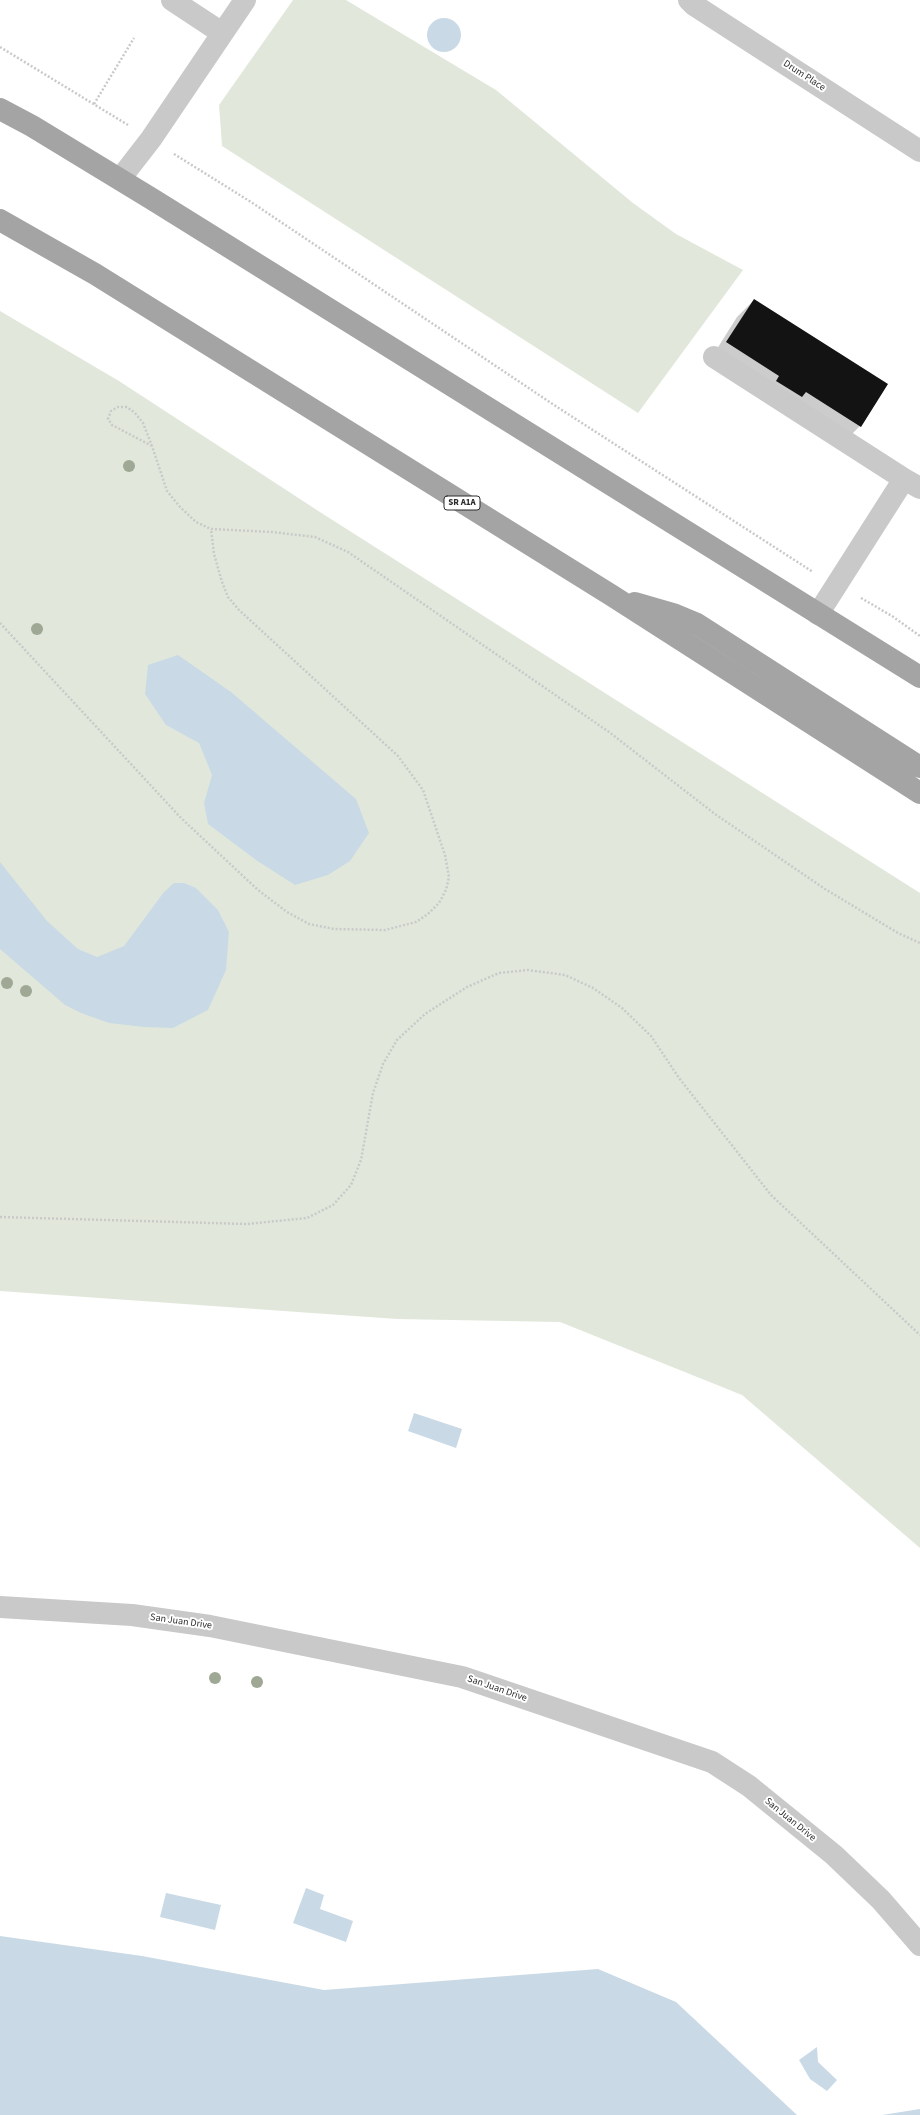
<!DOCTYPE html>
<html>
<head>
<meta charset="utf-8">
<style>
	body { margin:0 }
	canvas { display:block; background:#fff }
</style>
</head>
<body>
<canvas width="920" height="2115"></canvas>
<script>
const g = document.querySelector('canvas').getContext('2d');
g.lineJoin = 'round';
function fillPath(path, color) {
  g.fillStyle = color;
  g.fill(path, 'evenodd');
}
function shape(rows) {
  const path = new Path2D();
  for (const r of rows) {
    if (r.length === 3) {
      path.moveTo(r[0] + r[2], r[1]);
      path.arc(r[0], r[1], r[2], 0, 2 * Math.PI);
      continue;
    }
    path.moveTo(r[0], r[1]);
    for (let i = 2; i < r.length; i += 2) path.lineTo(r[i], r[i + 1]);
  }
  return path;
}
function stroke(path, color, width, dash) {
  g.strokeStyle = color;
  g.lineWidth = width;
  g.lineCap = dash ? 'butt' : 'round';
  g.setLineDash(dash || []);
  g.stroke(path);
}
function write(font, color, halo, rows, align = 'center') {
  g.font = font + ' "Source Sans 3",sans-serif';
  g.lineWidth = 4;
  g.setLineDash([]);
  g.textBaseline = 'middle';
  g.strokeStyle = halo;
  g.fillStyle = color;
  for (const [text, x, y, turn = 0] of rows) {
    g.save();
    g.translate(x, y);
    g.rotate((+turn || 0) * Math.PI / 180);
    g.textAlign = isNaN(turn) ? turn : align;
    if (halo) g.strokeText(text, 0, 0);
    g.fillText(text, 0, 0);
    g.restore();
  }
}
const green = shape([
	[293,0,346,0,496,90,633,203,676,234,743,270,638,413,222,146,219,105],
	[0,311,119,381,323,514,920,893,920,1548,742,1395,560,1322,397,1319,0,1291]
]);
const water = shape([
	[444,35,17],
	[178,655,231,692,356,799,369,833,350,861,328,875,295,885,256,860,208,824,204,803,212,775,199,743,166,725,145,694,148,665],
	[0,862,47,921,78,949,97,957,124,946,164,892,174,883,184,883,196,888,218,910,229,932,226,970,208,1010,173,1028,144,1027,109,1023,81,1013,65,1005,0,949],
	[414,1413,462,1429,456,1448,408,1431],
	[306,1888,324,1895,320,1909,353,1921,346,1942,293,1923],
	[166,1893,221,1905,215,1930,160,1917],
	[0,1936,142,1956,324,1990,598,1969,676,2002,797,2115,0,2115],
	[817,2047,818,2062,837,2080,827,2091,810,2079,799,2060],
	[920,2109,920,2115,882,2115]
]);
const shadow = shape([
	[754,300,860,426,843,443,710,360,737,317]
]);
const building = shape([
	[754,299,888,384,861,427,806,392,802,397,776,381,779,376,726,342]
]);
const path = shape([
	[0,47,128,125],
	[94,104,134,38],
	[174,154,251,202,554,405,813,572],
	[152,446,112,425,108,419,111,411,118,407,127,407,135,413,143,423,152,446,167,491,180,507,196,522,211,529,272,532,315,537,348,552,609,732,715,814,825,889,898,933,920,943],
	[861,598,892,616,920,636],
	[0,623,181,818,258,890,287,912,309,924,334,929,385,930,416,922,428,914,439,903,446,890,449,877,445,855,423,790,398,756,239,610,228,597,222,582,214,554,211,529],
	[0,1217,247,1224,307,1218,333,1205,351,1185,361,1160,373,1093,383,1064,397,1040,425,1014,467,987,499,973,528,970,565,975,593,988,622,1008,651,1036,679,1078,771,1195,920,1335]
]);
const minor = shape([
	[172,0,222,33],
	[689,0,694,5,920,151],
	[120,179,151,139,245,0],
	[714,357,904,479,818,614],
	[904,479,920,488],
	[0,1607,132,1615,210,1626,462,1677,712,1762,749,1786,834,1855,881,1900,920,1945]
]);
const major = shape([
	[0,109,32,126,152,199,920,677],
	[0,220,95,274,611,595,920,793],
	[635,603,673,614,697,624,920,767]
]);
const trees = [
	[129,466],
	[37,629],
	[7,983],
	[26,991],
	[215,1678],
	[257,1682]
];
const shields = [
	[462,503,36]
];
const shieldNames = [
	["SR A1A",462,503]
];
const streetNames = [
	["Drum Place",804,76,33],
	["San Juan Drive",181,1622,8],
	["San Juan Drive",497,1689,19],
	["San Juan Drive",790,1820,39]
];
fillPath(green, '#e1e8db');
fillPath(water, '#c9dae6');
fillPath(shadow, '#0003');
fillPath(building, '#131313');
stroke(path, '#c9c9c9', 2.5, [2, 2]);
stroke(minor, '#c9c9c9', 22);
stroke(major, '#a4a4a4', 22);
g.fillStyle = '#9ea895';
for (const [x, y] of trees) {
  g.beginPath();
  g.arc(x, y, 6, 0, 2 * Math.PI);
  g.fill();
}
for (const [x, y, w] of shields) {
  const box = new Path2D();
  box.roundRect(x - w / 2, y - 7, w, 14, 3);
  g.fillStyle = '#fff';
  g.fill(box);
  stroke(box, '#2c2c2c', 1);
}
write('bold 9px', '#2c2c2c', null, shieldNames);
write('10px', '#2c2c2c', '#fff', streetNames);
</script>
</body>
</html>
